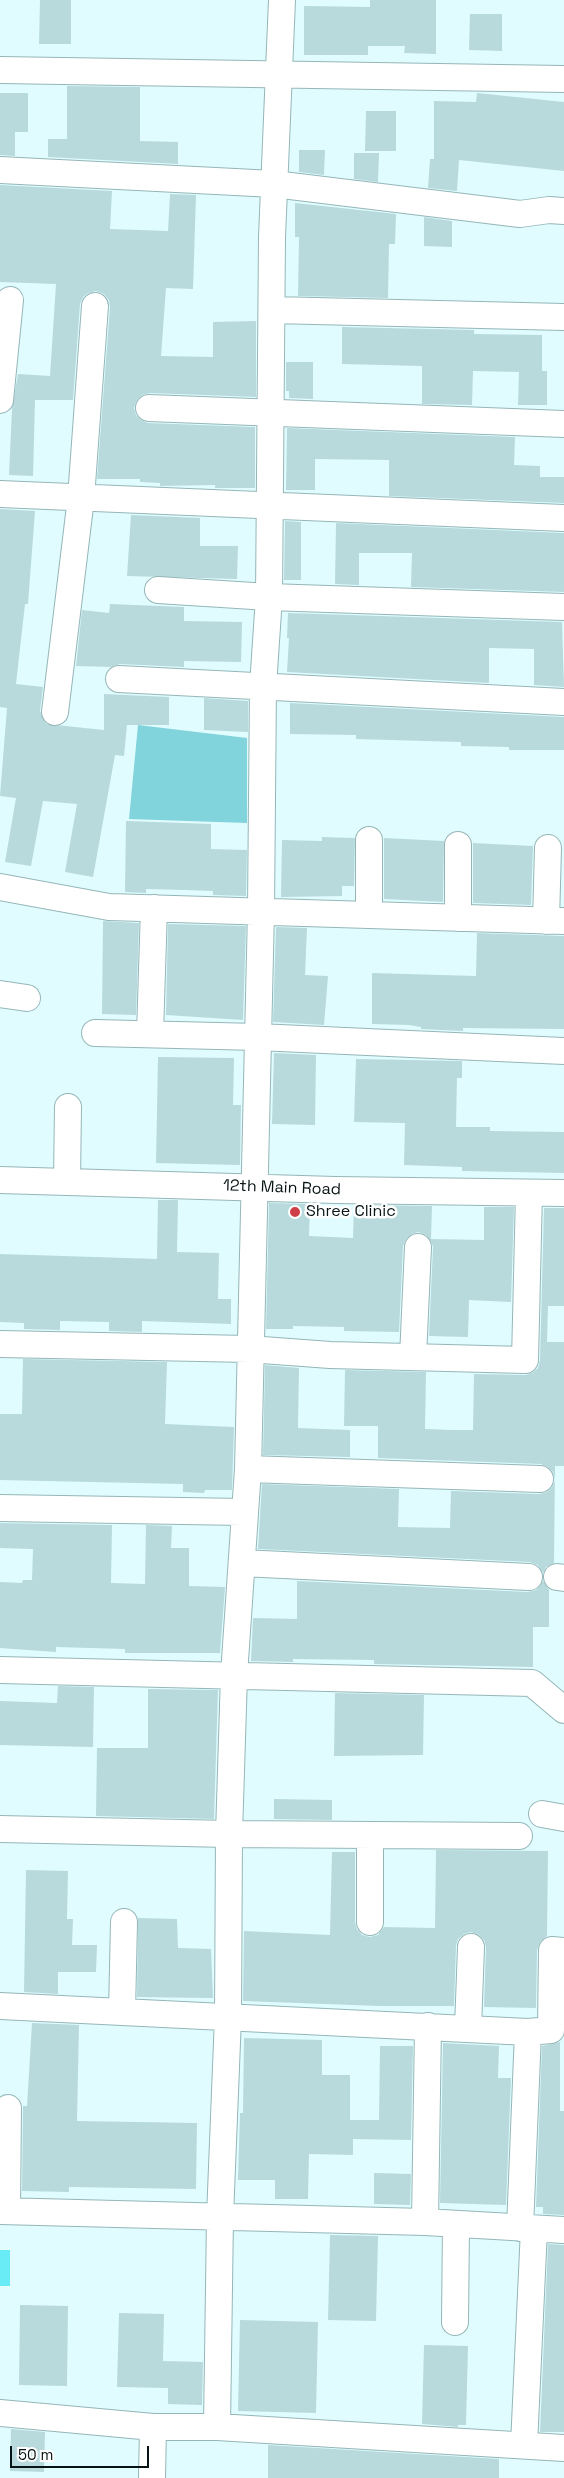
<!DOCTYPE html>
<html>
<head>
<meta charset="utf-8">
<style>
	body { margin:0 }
	#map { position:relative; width:564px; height:2478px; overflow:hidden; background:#e0fcfe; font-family:"Space Grotesk",sans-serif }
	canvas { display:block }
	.scale { position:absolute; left:10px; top:2446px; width:139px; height:22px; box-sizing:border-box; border:2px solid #071314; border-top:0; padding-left:6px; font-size:15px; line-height:18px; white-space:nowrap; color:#071314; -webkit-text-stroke:4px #fff; paint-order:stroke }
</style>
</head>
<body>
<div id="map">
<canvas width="564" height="2478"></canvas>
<div class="scale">50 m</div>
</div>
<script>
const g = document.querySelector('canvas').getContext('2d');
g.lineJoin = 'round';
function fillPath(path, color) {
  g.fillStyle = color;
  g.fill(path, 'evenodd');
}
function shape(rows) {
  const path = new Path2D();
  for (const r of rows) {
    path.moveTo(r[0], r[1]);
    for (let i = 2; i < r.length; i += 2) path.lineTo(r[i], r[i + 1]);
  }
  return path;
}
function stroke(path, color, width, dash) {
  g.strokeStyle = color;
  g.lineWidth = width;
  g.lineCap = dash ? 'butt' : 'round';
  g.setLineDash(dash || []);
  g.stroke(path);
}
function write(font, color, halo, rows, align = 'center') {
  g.font = font + ' "Space Grotesk",sans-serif';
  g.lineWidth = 5;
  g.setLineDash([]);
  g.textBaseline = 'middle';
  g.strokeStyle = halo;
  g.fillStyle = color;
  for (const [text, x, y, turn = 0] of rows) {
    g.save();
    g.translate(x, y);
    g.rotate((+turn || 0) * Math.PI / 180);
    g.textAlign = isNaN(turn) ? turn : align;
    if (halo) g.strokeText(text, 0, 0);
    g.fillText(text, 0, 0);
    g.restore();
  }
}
const green = shape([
	[138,725,247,738,247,823,129,819]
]);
const water = shape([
	[0,2250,10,2250,10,2286,0,2286]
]);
const building = shape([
	[40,0,71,0,71,44,39,44],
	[370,0,436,0,436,54,404,53,405,46,368,46,368,55,304,55,304,6,370,7],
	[470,14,502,14,502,51,469,50],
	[67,86,140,87,140,141,178,142,178,164,48,157,48,139,67,139],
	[0,93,28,93,28,132,15,132,15,156,0,155],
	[477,93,564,102,564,171,459,160,457,191,428,188,430,159,434,159,434,101,476,102],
	[366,111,396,111,396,151,365,151],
	[299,150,325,150,324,175,299,172],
	[354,153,379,153,378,182,354,179],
	[0,185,112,191,110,229,168,231,170,194,196,195,193,289,166,288,161,356,213,357,213,322,256,321,256,397,150,393,142,395,137,400,134,408,136,415,141,420,148,423,255,427,255,488,215,488,215,485,160,486,160,483,140,482,140,479,97,479,110,307,109,300,104,294,96,291,88,293,83,297,80,304,73,400,35,400,33,476,9,475,12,409,18,374,50,376,56,284,0,282],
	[295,203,396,214,395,244,389,244,388,298,298,296,299,237,295,237],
	[424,217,452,221,452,247,424,246],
	[342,327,474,330,474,334,542,335,542,371,547,371,547,405,518,405,519,372,473,371,472,405,422,404,422,366,342,364],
	[286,362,313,362,313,399,289,398,289,391,286,391],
	[287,428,515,437,514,465,540,466,540,477,564,477,564,503,389,496,389,460,315,459,315,490,286,490],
	[0,509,35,511,28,604,25,604,16,684,43,687,40,711,46,724,104,730,104,694,169,697,169,725,127,725,124,756,115,755,93,877,65,872,77,804,43,801,31,866,5,862,16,798,0,796,7,708,0,707],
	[131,515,200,518,200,546,238,546,237,579,127,576],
	[285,521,301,522,301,580,284,580],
	[336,523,564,533,564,592,411,587,412,553,359,553,359,585,335,584],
	[110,604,184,607,184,621,242,622,241,662,184,661,184,667,120,664,111,667,76,666,82,610,109,613],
	[288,613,562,622,564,687,534,685,534,649,489,648,489,683,287,672,289,638,287,638],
	[204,698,248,701,248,732,204,730],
	[290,703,564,717,564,750,509,750,509,747,461,746,461,742,356,739,356,735,290,734],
	[126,821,211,824,211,849,247,850,246,896,213,895,213,891,185,890,146,889,146,893,125,892],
	[322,837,355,838,354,886,342,886,342,896,281,897,282,840,322,841],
	[384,838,444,841,443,902,384,899],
	[473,843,533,846,531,905,473,903],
	[103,921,139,923,136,1015,102,1014],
	[168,924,246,926,243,1020,166,1015],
	[276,927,307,928,305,975,328,976,324,1025,273,1022],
	[477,933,564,936,564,1029,463,1028,463,1031,421,1029,421,1027,409,1025,372,1024,372,973,476,976],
	[274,1053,316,1055,315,1125,272,1124],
	[158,1057,234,1058,233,1105,241,1105,240,1165,156,1163],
	[356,1059,462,1061,462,1078,457,1078,456,1127,490,1127,490,1131,564,1132,564,1173,462,1171,462,1167,404,1165,405,1123,354,1122],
	[158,1200,178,1200,177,1252,219,1253,218,1299,231,1299,231,1324,142,1321,142,1332,109,1331,109,1322,60,1321,60,1330,24,1329,24,1323,0,1322,0,1254,157,1259],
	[269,1203,310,1204,309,1236,353,1238,354,1205,432,1206,431,1239,484,1240,484,1207,514,1207,511,1302,469,1300,468,1337,429,1336,433,1247,431,1241,426,1235,418,1232,412,1234,406,1239,403,1246,399,1332,344,1331,344,1327,293,1326,293,1329,266,1329],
	[544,1208,564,1208,564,1306,548,1306,547,1342,564,1342,564,1466,555,1466,554,1563,546,1567,543,1573,538,1565,530,1562,258,1549,262,1484,399,1489,398,1527,450,1528,451,1491,539,1494,547,1492,552,1487,555,1480,553,1472,548,1467,541,1464,378,1458,378,1426,344,1426,345,1370,426,1372,425,1429,453,1430,473,1430,474,1374,525,1375,532,1373,538,1368,540,1360],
	[23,1359,167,1362,165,1424,234,1427,232,1490,205,1490,204,1493,183,1492,183,1484,0,1480,0,1414,22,1414],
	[265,1365,299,1368,298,1428,350,1430,350,1457,263,1455],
	[0,1523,112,1525,111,1583,145,1584,146,1525,172,1526,171,1548,189,1548,189,1586,225,1587,220,1653,125,1653,125,1649,56,1647,56,1652,0,1648,0,1582,22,1583,23,1580,32,1580,33,1549,0,1548],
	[297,1581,528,1592,536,1590,543,1581,549,1590,549,1627,533,1627,533,1667,374,1664,374,1660,293,1659,293,1662,251,1661,253,1618,297,1619],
	[58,1686,94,1687,93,1747,0,1745,0,1701,57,1703],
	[148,1689,218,1690,214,1819,96,1816,97,1748,148,1748],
	[335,1693,424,1695,423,1755,334,1756],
	[274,1799,332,1800,332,1820,274,1819],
	[436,1850,548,1851,547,1936,540,1942,537,1950,536,2008,484,2007,486,1947,484,1940,479,1935,471,1932,464,1934,458,1939,456,1946,454,2006,380,2006,243,2001,244,1931,330,1935,332,1852,355,1852,355,1922,357,1929,362,1935,370,1937,378,1935,384,1927,435,1928],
	[26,1870,68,1871,67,1919,73,1919,72,1945,97,1945,96,1972,58,1972,58,1994,24,1992],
	[138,1918,177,1919,178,1948,211,1949,213,1998,137,1997],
	[32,2023,79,2025,77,2121,197,2123,196,2189,69,2187,69,2192,22,2191,23,2106,27,2106],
	[244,2038,322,2040,322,2075,350,2075,350,2120,379,2120,380,2046,413,2046,411,2140,353,2139,353,2155,309,2154,308,2199,275,2199,275,2180,238,2180,240,2113,243,2113],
	[560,2042,560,2111,564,2111,564,2215,543,2214,543,2207,536,2207,542,2046],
	[443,2043,499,2046,498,2078,511,2078,506,2205,440,2203],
	[374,2173,411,2174,410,2205,374,2204],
	[330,2235,378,2236,376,2321,328,2320],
	[548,2244,564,2245,564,2432,540,2432],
	[20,2305,68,2306,67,2386,19,2385],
	[119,2313,164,2314,163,2361,203,2362,202,2405,168,2404,168,2388,117,2387],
	[240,2320,318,2322,316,2413,238,2411],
	[424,2345,468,2346,466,2425,458,2425,458,2427,422,2424],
	[11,2429,45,2432,44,2472,10,2471],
	[268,2445,499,2459,499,2478,268,2478]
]);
const minor = shape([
	[0,70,564,79],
	[0,170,274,184,520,214,549,210,564,211],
	[273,310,564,317],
	[0,400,10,300],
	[149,408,564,424],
	[0,494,564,518],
	[158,590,269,597,564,607],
	[119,679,564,702],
	[55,712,81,498,95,306],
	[369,840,369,915],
	[458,845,458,918],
	[0,887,109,907,564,921],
	[546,921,548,848],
	[0,994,27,998],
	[95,1033,258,1037,564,1051],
	[150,1034,154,908],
	[0,1180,335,1190,564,1193],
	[67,1182,68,1107],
	[0,1344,249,1349,330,1355,525,1360,529,1193],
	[413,1357,418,1247],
	[248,1469,540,1479],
	[0,1508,244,1512],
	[242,1563,529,1577],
	[557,1577,564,1578],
	[0,1670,532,1683,564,1710],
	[542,1814,564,1818],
	[0,1829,229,1834,519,1836],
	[370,1836,370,1922],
	[0,2006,528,2032,551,2030,552,1950,564,1951],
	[122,2012,124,1922],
	[468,2028,471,1947],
	[0,2211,425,2222,564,2230],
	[7,2211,8,2108],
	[425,2222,428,2026],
	[520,2228,528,2032],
	[455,2322,456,2225],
	[0,2413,153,2427,217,2427,564,2448],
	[217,2427,220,2217,228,2017,229,1834,234,1675,248,1469,261,911,263,686,269,597,272,237,282,0],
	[524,2445,534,2229],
	[152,2478,153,2427]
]);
const markers = [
	[295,1212,6,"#cf3f47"]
];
const streetNames = [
	["12th Main Road",282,1188,2]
];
const poiNames = [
	["Shree Clinic",306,1212]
];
fillPath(green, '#81d4db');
fillPath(water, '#6aecf6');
fillPath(building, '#b8dadc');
stroke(minor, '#95b6b8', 28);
stroke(minor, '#fff', 26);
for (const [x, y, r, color] of markers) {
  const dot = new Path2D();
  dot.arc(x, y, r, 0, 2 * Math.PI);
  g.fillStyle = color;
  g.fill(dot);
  stroke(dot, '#fff', 2);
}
write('16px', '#071314', '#fff', streetNames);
write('16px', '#071314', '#fff', poiNames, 'left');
</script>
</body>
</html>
